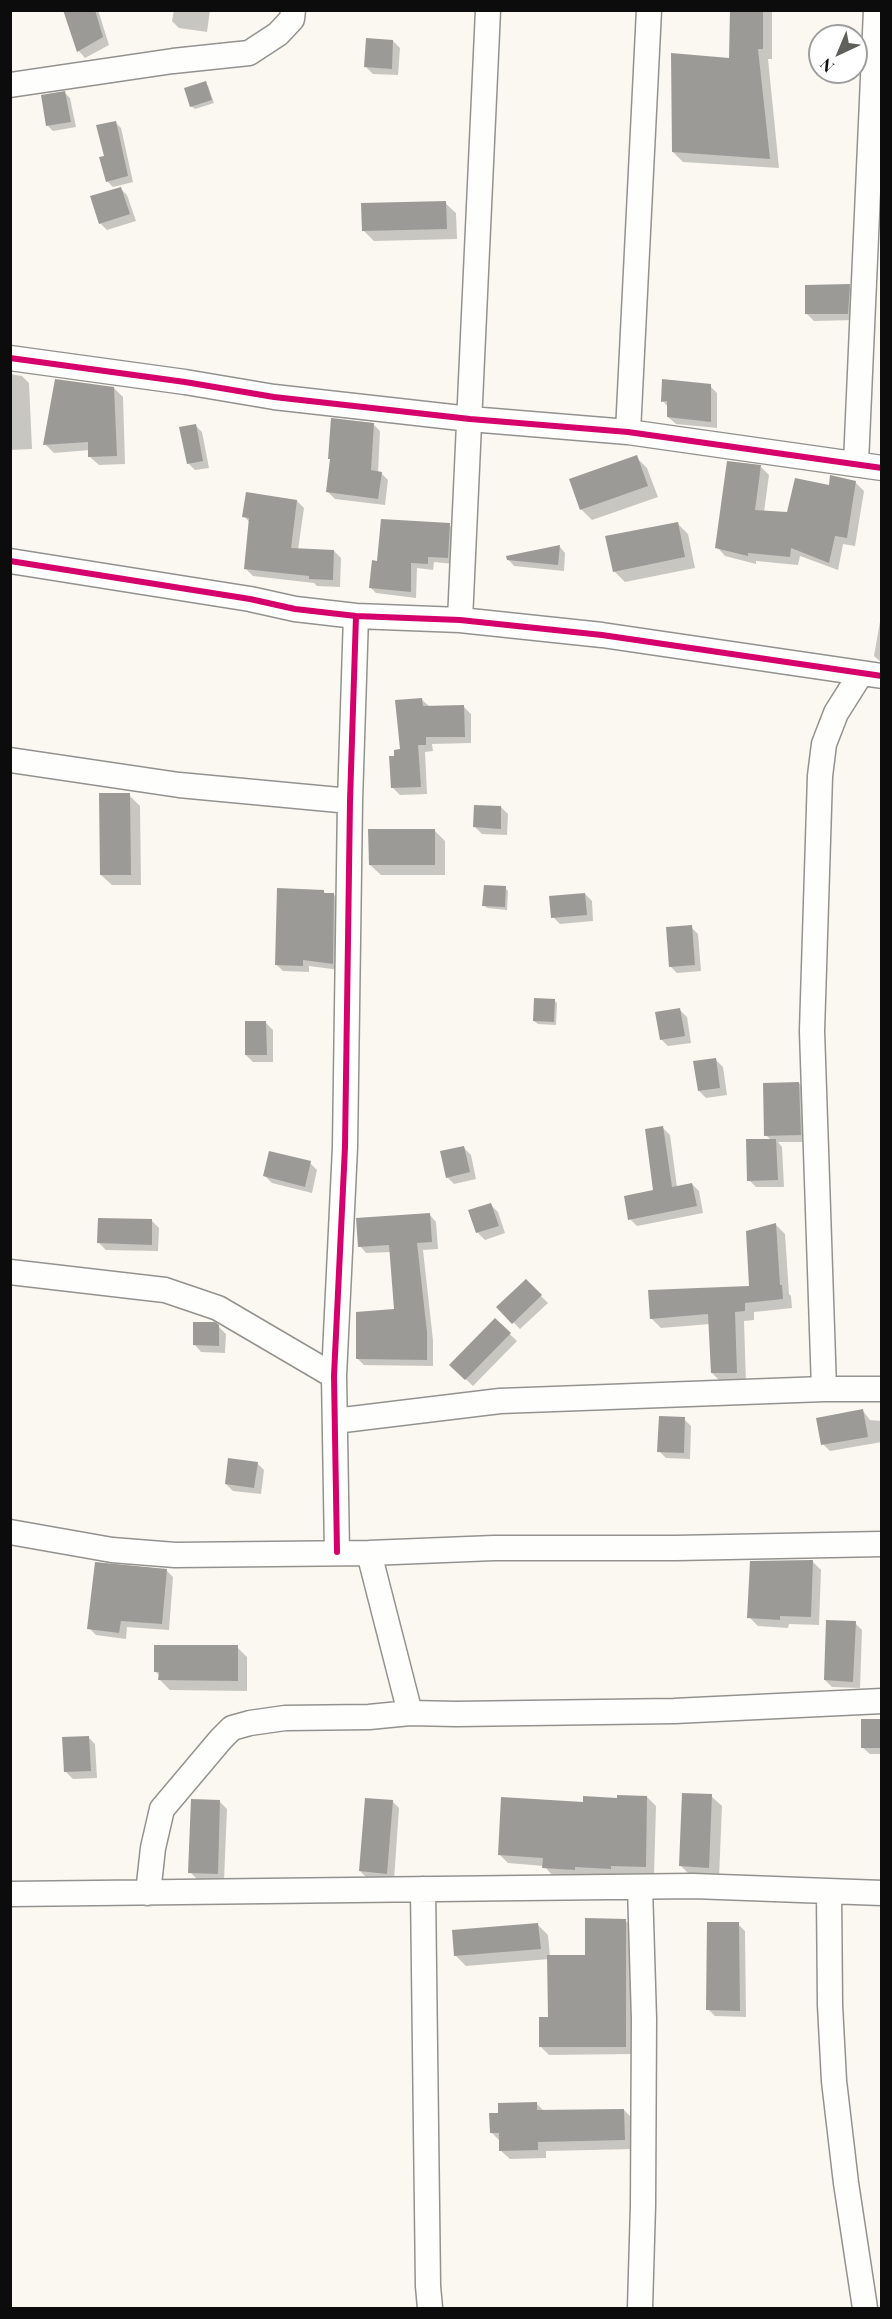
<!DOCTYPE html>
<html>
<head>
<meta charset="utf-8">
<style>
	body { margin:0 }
	#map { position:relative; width:892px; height:2319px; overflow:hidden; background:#faf8f0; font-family:"Playfair Display",serif }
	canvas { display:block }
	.frame { position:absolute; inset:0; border:12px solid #0c0c0c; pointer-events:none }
	.north { position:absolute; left:808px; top:24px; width:60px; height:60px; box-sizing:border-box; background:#fff; border:2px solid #9e9e9e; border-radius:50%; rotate:224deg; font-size:16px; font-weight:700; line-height:24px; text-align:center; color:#0c0c0c }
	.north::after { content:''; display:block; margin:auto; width:21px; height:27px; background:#5f5f5c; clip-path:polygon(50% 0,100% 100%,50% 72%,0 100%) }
</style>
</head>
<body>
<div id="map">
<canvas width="892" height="2319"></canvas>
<div class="frame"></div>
<div class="north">N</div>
</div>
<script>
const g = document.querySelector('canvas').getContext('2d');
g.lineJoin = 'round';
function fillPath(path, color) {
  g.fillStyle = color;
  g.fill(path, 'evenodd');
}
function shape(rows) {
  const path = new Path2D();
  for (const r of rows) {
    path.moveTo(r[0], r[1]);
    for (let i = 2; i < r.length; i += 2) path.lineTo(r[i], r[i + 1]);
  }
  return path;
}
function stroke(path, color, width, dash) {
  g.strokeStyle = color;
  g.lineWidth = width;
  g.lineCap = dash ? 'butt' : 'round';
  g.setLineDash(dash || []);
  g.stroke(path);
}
const shadow = shape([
	[64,10,98,10,109,45,85,58,79,51],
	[174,10,210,10,207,32,179,28,172,21],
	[731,10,772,10,772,59,768,59,779,168,683,162,673,152,730,60],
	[393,41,400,48,398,75,373,74,366,67],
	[205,83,208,86,214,103,195,109,191,106],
	[65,93,70,98,76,127,53,131,48,126],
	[115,122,121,128,133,182,113,187,108,182,106,157],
	[120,188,127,195,136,221,107,230,100,223],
	[445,203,456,213,457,239,374,241,363,230],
	[849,286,856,293,855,320,814,321,807,314],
	[10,374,22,376,29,383,32,449,10,450],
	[710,386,717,393,717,428,676,424,668,417,668,407,663,401],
	[114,388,123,397,125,464,99,465,90,457,90,450,54,453,45,444],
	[373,424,380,431,378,473,381,473,388,480,385,505,335,499,328,492],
	[195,425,202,432,209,468,195,470,188,463],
	[636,457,647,468,658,497,592,520,581,509],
	[761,467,769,475,764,512,788,514,830,487,855,482,864,491,855,546,843,544,838,570,800,556,798,565,756,561,756,564,725,556,717,547],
	[297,501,304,508,298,550,334,551,341,558,340,587,317,586,314,583,253,576,246,569,250,523,244,516],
	[678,524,688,534,695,568,625,582,614,571],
	[449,525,456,531,453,564,434,562,433,570,417,568,416,598,376,593,370,587,379,562],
	[560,547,565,553,564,571,514,566,508,559],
	[882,610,882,663,874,656],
	[421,699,429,706,464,707,471,714,471,743,432,744,433,751,425,752,427,794,400,795,393,788,396,757,401,751],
	[129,795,140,806,141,885,112,885,101,875],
	[501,807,508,814,507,835,482,834,475,827],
	[434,830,445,841,445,875,381,875,370,865],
	[505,888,508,891,507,910,487,908,484,905],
	[324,892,326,894,334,895,341,902,340,970,309,966,309,972,283,971,276,964],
	[585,894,592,901,593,921,560,924,553,917],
	[691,927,698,934,701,971,677,973,670,966],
	[554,1000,557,1003,556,1025,538,1024,534,1021],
	[680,1010,687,1017,691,1043,668,1046,661,1039],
	[266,1023,273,1030,273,1062,253,1062,246,1055],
	[716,1060,723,1067,727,1095,706,1098,699,1091],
	[799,1083,806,1090,807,1142,778,1142,782,1147,784,1187,756,1187,749,1180,771,1140,766,1135],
	[663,1128,670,1135,677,1187,692,1184,699,1191,703,1213,637,1226,630,1219,655,1191],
	[464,1148,471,1155,476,1179,454,1184,447,1177],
	[310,1163,317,1170,312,1193,272,1183,265,1176],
	[491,1205,498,1212,505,1233,485,1240,478,1233,470,1211],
	[430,1215,436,1222,438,1249,423,1250,433,1340,433,1366,364,1365,357,1358,396,1311,391,1252,366,1253,360,1246],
	[152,1221,159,1228,158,1251,106,1250,99,1243],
	[776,1225,785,1234,789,1294,791,1296,792,1308,754,1312,754,1320,744,1321,746,1382,722,1383,712,1373,710,1324,661,1328,651,1318,750,1288],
	[526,1281,548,1303,520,1329,498,1307],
	[495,1320,517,1341,473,1386,451,1365],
	[219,1327,226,1334,225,1353,201,1352,194,1344],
	[863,1411,870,1420,882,1421,882,1442,830,1451,823,1444],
	[684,1419,691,1426,690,1459,666,1458,659,1451],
	[257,1463,264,1470,261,1494,233,1491,226,1484],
	[812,1561,821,1570,819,1625,789,1624,788,1628,758,1626,749,1617],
	[166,1570,173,1577,169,1630,127,1627,126,1639,96,1635,89,1628],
	[855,1623,862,1630,860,1688,832,1687,825,1680],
	[237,1647,247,1657,247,1691,170,1690,160,1680,160,1676,155,1671],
	[882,1721,882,1754,870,1754,862,1747],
	[88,1737,95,1744,97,1778,73,1779,66,1772],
	[711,1796,722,1806,719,1878,691,1876,681,1866],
	[647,1797,656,1806,654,1875,619,1874,619,1877,553,1876,544,1866,508,1863,499,1854,618,1799],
	[392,1801,399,1808,394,1880,367,1878,360,1871],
	[220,1802,227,1809,224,1881,197,1879,190,1872],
	[625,1920,633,1929,633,2054,549,2055,541,2047,549,2018,549,1959,466,1966,455,1955,538,1925,548,1935,550,1957,587,1956],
	[738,1924,745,1931,746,2017,715,2016,708,2009],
	[536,2103,545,2112,624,2110,633,2119,634,2149,546,2151,546,2158,510,2159,500,2150,500,2141,491,2132,500,2114]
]);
const building = shape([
	[63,10,95,10,103,37,77,52],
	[730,10,763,10,763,49,758,49,770,159,672,152,671,53,729,58],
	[366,38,393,40,392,69,364,67],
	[206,81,212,100,190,107,184,88],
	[65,91,71,122,46,126,41,95],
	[116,121,128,176,106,182,99,157,104,156,96,125],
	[121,187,130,214,99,224,90,196],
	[446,201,447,229,362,231,361,203],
	[850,284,848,314,805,314,805,285],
	[55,379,114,387,117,456,88,457,88,442,43,445],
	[662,379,711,384,711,422,667,417,667,401,661,402],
	[331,418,374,423,371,470,382,472,378,499,326,492,330,459,328,459],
	[196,424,203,461,187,464,179,427],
	[637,455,648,486,580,510,569,479],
	[727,461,761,465,755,510,787,512,795,478,829,485,830,475,856,481,847,538,835,536,829,563,791,548,790,557,748,553,748,556,715,548],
	[246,492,297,500,291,548,334,550,333,580,309,579,309,576,244,569,249,518,242,517],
	[381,519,450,523,448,558,428,557,428,564,411,563,411,592,369,588,372,560,377,561],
	[678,522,685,557,613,572,605,536],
	[560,545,558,565,507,560,506,556],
	[422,698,423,706,464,705,465,737,426,737,426,745,418,745,421,787,391,788,389,756,394,756,394,750,400,749,395,700],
	[99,793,130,793,131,875,100,875],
	[474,805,501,806,501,829,473,827],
	[368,829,435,829,435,865,369,865],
	[484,885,506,886,505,907,482,906],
	[277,888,324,890,324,893,334,893,333,964,303,960,303,966,275,965],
	[585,893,587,915,551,918,549,896],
	[692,925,695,965,669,967,666,927],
	[534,998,555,999,554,1022,533,1021],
	[680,1008,685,1036,660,1040,655,1012],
	[245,1021,266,1021,267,1055,245,1055],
	[716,1058,720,1088,698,1091,693,1061],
	[799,1082,801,1135,764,1136,763,1083],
	[663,1126,672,1187,692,1183,697,1206,628,1220,624,1196,653,1190,645,1129],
	[746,1139,776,1139,778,1180,747,1181],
	[464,1146,470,1172,446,1178,440,1151],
	[269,1151,311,1161,305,1187,263,1176],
	[491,1203,499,1226,476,1233,468,1210],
	[430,1213,432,1242,417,1243,427,1332,427,1360,356,1359,356,1312,394,1309,389,1245,358,1247,356,1218],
	[98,1218,152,1219,152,1245,97,1243],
	[776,1223,780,1285,782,1285,783,1299,745,1303,745,1311,735,1312,737,1373,711,1373,708,1314,650,1319,648,1290,749,1286,746,1231],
	[526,1279,542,1295,512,1324,496,1307],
	[495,1318,511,1333,465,1380,449,1365],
	[193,1322,215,1322,219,1325,219,1346,193,1345],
	[863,1409,868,1437,821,1445,816,1418],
	[659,1416,685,1417,684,1453,657,1452],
	[228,1458,258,1462,254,1488,225,1484],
	[813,1560,811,1617,780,1616,780,1620,747,1618,750,1561],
	[95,1562,167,1569,162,1624,121,1621,119,1633,87,1629],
	[826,1620,856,1621,853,1682,824,1680],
	[154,1645,238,1645,238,1681,158,1680,159,1672,154,1672],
	[861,1719,882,1719,882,1748,861,1748],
	[89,1736,91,1771,64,1772,62,1737],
	[682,1793,712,1794,709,1868,679,1866],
	[617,1795,647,1796,646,1867,611,1866,611,1869,575,1867,575,1870,542,1868,543,1858,498,1855,501,1797,583,1802,583,1796,617,1798],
	[365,1798,393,1800,387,1874,359,1871],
	[191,1799,220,1800,218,1874,188,1873],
	[585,1918,626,1919,626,2047,539,2047,539,2017,548,2017,547,1955,585,1955],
	[707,1922,739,1922,740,2011,706,2010],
	[538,1923,541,1949,454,1956,452,1930],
	[537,2102,537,2110,624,2109,625,2140,538,2142,538,2150,499,2151,499,2133,490,2133,489,2113,498,2113,498,2103]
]);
const street = shape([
	[10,85,173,61,249,53,278,34,292,19,293,10],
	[10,358,185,382,274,397,470,419,628,432,882,468],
	[628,432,649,10],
	[856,463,876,10],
	[10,561,250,599,295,609,356,616,460,620,602,635,882,676],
	[460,620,488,10],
	[10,760,179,785,350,801],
	[10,1272,165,1290,218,1308,334,1376],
	[824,1389,812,1031,820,776,824,744,836,713,860,675],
	[335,1421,500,1401,824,1389,882,1389],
	[10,1532,112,1550,175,1555,369,1553,494,1548,676,1548,882,1544],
	[337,1552,334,1376,345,1147,350,801,356,616],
	[369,1553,410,1713],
	[640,1887,644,2019,643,2205,640,2308],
	[423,1889,428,2286,430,2308],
	[148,1893,153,1848,162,1809,221,1739,232,1728,250,1723,285,1718,369,1717,410,1713,456,1714,674,1711,882,1701],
	[829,1893,830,2005,834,2081,846,2183,865,2308],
	[10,1894,693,1886,882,1893]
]);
const cycleway = shape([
	[10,358,185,382,274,397,470,419,628,432,882,468],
	[10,561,250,599,295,609,356,616,460,620,602,635,882,676],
	[337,1552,334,1376,345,1147,350,801,356,616]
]);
fillPath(shadow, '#0003');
fillPath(building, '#9c9a96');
stroke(street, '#93928f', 27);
stroke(street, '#fefefd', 24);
stroke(cycleway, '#d6006c', 6);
</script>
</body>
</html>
